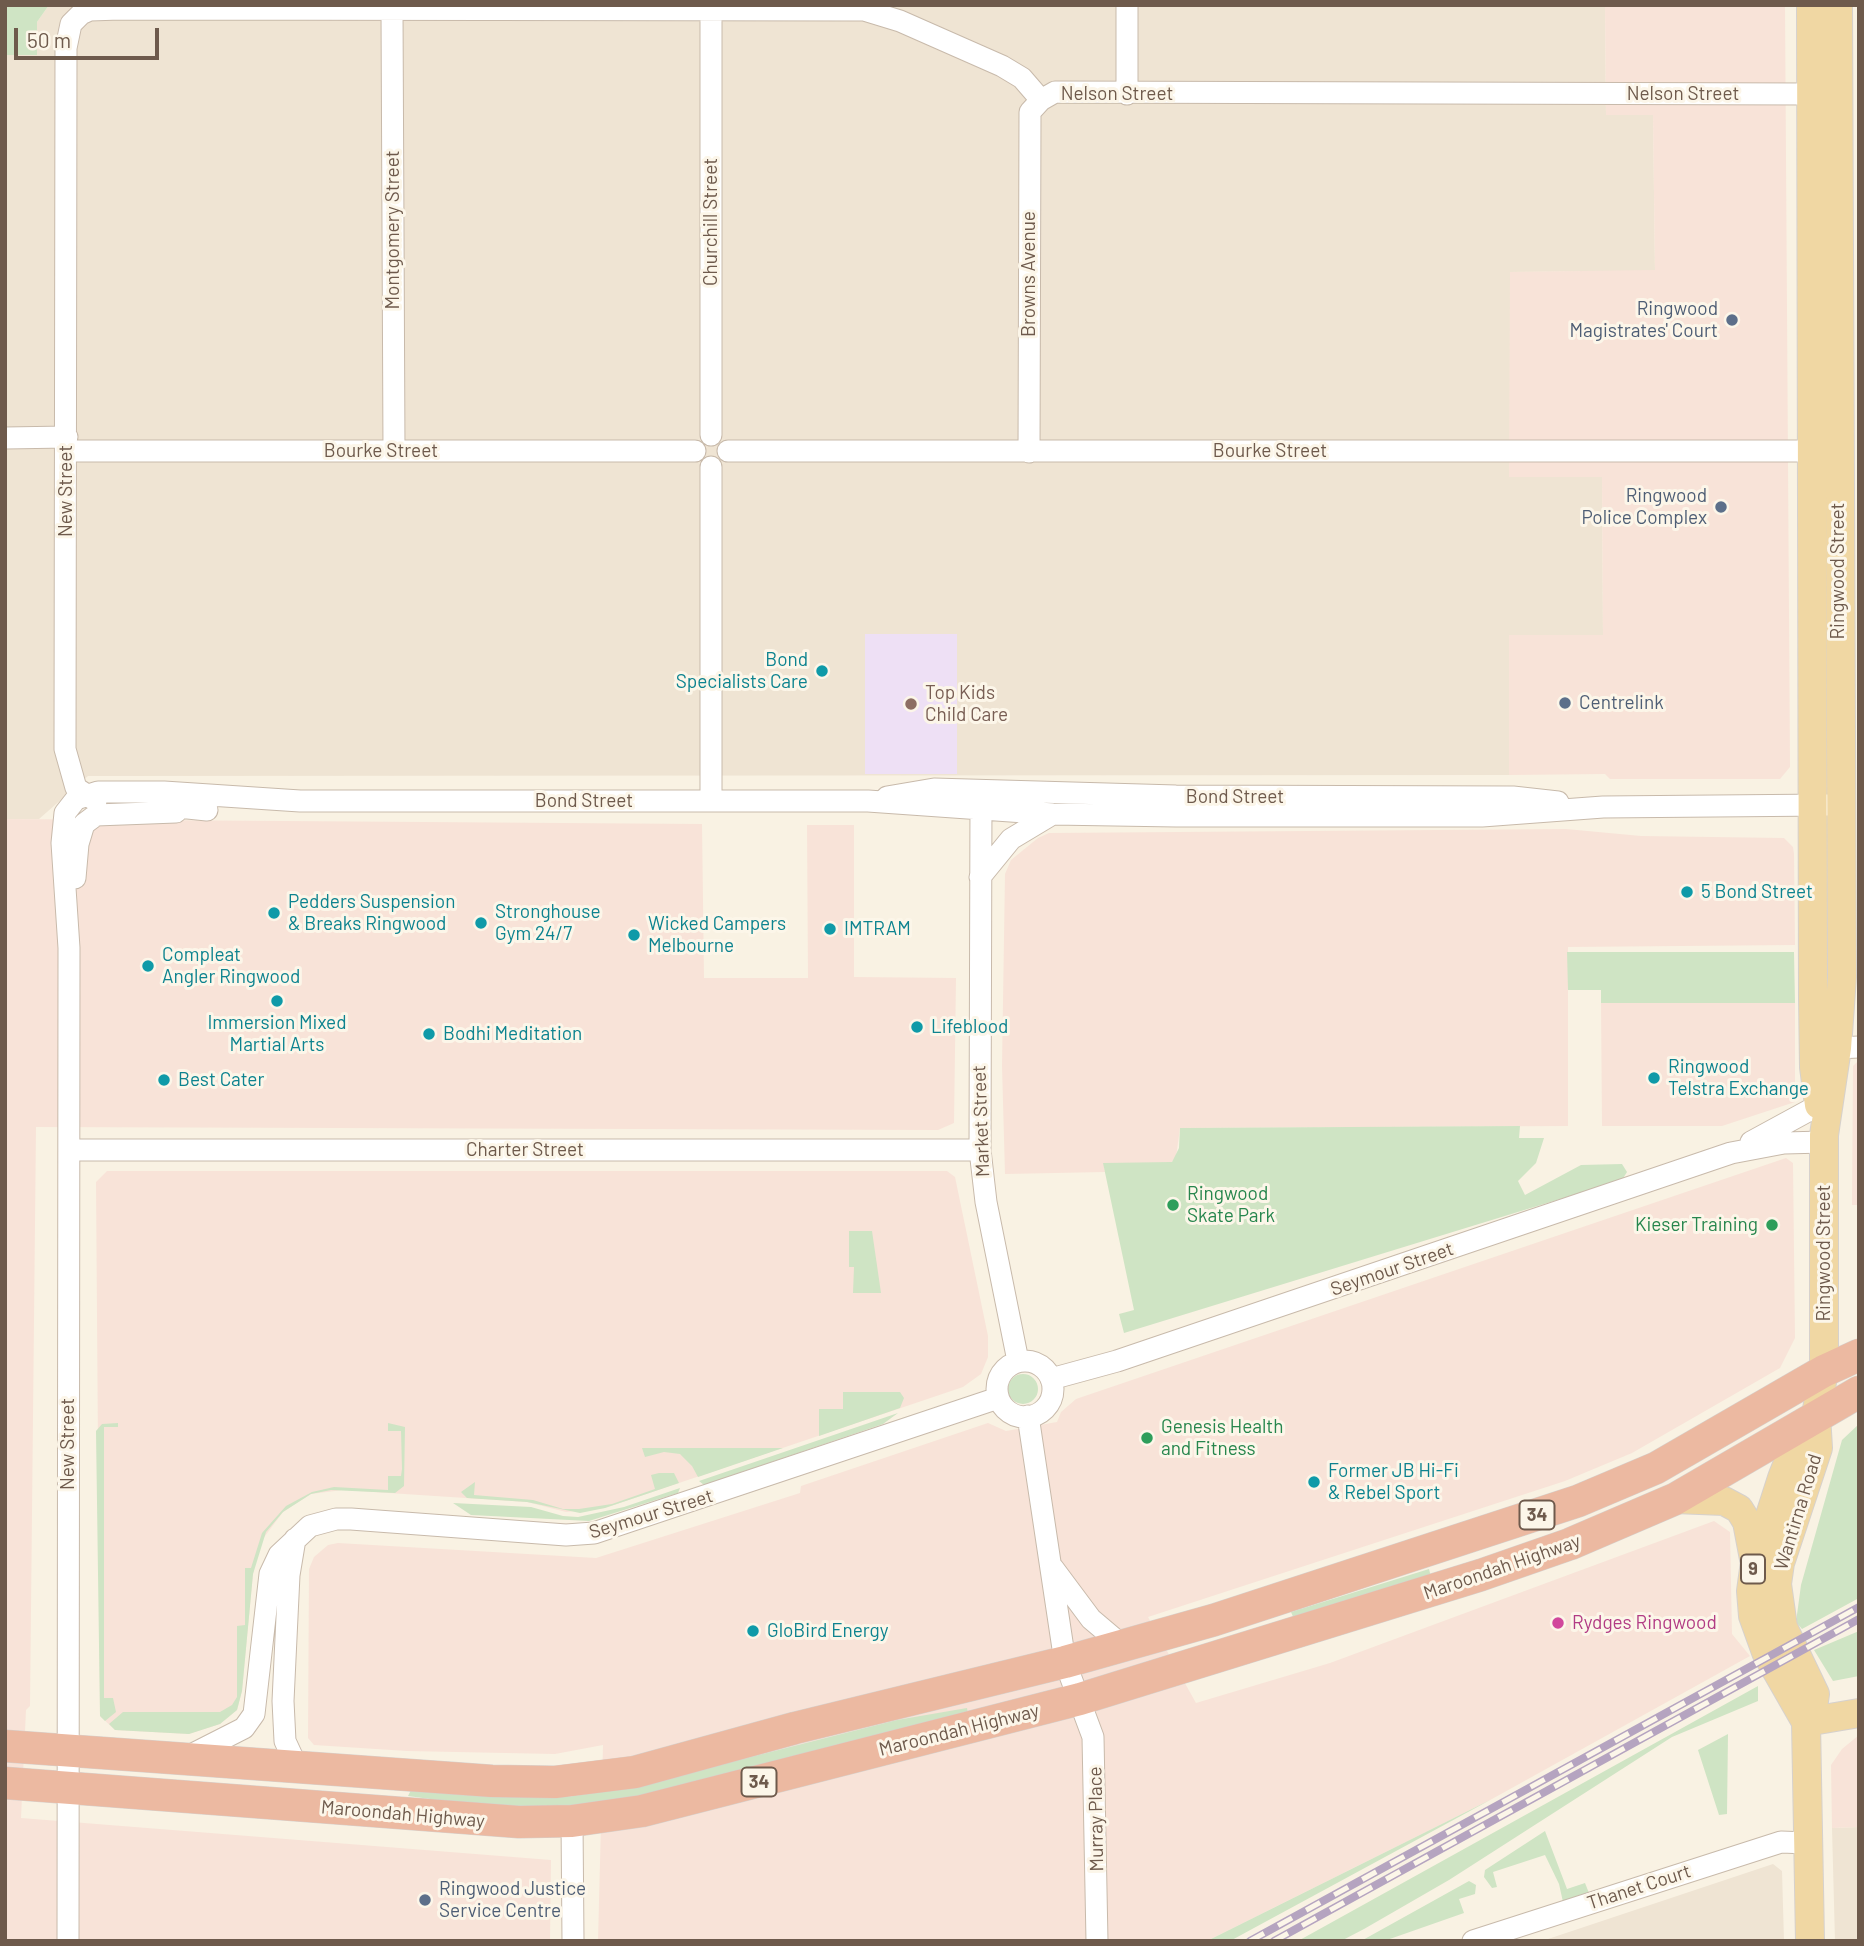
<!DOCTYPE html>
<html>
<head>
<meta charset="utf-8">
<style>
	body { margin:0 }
	#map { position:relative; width:1864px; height:1946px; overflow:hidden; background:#f9f2e3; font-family:Barlow,sans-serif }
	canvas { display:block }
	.frame { position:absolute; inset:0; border:7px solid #6e5a4c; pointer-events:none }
	.scale { position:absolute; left:14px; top:28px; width:145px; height:32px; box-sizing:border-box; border:4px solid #6e5a4c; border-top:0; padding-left:9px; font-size:21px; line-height:24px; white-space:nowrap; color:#6e5a4c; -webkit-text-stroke:5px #fcf6e9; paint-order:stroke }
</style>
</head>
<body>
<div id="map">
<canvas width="1864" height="1946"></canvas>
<div class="frame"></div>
<div class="scale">50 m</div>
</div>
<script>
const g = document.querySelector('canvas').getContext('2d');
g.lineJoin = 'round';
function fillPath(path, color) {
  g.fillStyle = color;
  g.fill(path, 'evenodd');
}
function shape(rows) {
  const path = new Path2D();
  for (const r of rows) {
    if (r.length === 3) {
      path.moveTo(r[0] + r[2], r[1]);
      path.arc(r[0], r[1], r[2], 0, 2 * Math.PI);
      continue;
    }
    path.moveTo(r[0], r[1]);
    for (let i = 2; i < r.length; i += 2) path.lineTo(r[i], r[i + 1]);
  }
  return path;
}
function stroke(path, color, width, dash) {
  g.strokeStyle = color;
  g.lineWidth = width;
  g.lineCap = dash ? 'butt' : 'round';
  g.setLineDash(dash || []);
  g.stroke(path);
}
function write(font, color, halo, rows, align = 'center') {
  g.font = font + ' Barlow,sans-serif';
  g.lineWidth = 6;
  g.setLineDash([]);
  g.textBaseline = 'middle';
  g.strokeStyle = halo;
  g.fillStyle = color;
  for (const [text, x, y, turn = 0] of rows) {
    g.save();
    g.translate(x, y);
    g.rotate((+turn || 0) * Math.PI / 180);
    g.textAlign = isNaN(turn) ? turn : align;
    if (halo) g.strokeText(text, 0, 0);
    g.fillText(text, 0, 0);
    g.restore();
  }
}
const residential = shape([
	[49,5,1605,5,1606,115,1653,114,1655,271,1510,272,1510,477,1602,477,1603,635,1509,636,1509,775,88,776,39,819,5,819,5,55,37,55,37,22],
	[1859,1827,1859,1941,1835,1941,1832,1828],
	[1773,1864,1782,1871,1784,1941,1542,1941]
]);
const commercial = shape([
	[1605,5,1785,5,1790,767,1780,779,1610,779,1605,774,1509,775,1509,635,1603,635,1602,477,1509,477,1510,272,1655,270,1653,115,1606,115],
	[5,819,702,824,704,978,808,978,807,825,854,825,854,977,956,978,954,1123,938,1130,36,1127,30,1706,26,1710,21,1818,551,1860,550,1941,5,1941],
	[1566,829,1641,836,1784,838,1793,847,1794,854,1795,945,1568,947,1568,1126,1180,1128,1176,1157,1172,1162,1162,1164,1104,1163,1105,1172,1005,1174,1002,1066,1005,874,1011,860,1038,838,1049,833],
	[1601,1003,1795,1003,1795,1102,1722,1126,1602,1126],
	[1859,1060,1859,1205,1852,1205,1853,1066],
	[1786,1158,1793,1163,1795,1338,1780,1368,1632,1453,1565,1481,1148,1617,1196,1703,1330,1663,1714,1521,1730,1532,1732,1634,1750,1656,1492,1799,1207,1941,598,1941,603,1745,555,1754,407,1751,314,1745,308,1738,309,1569,314,1557,328,1545,338,1543,596,1558,800,1493,801,1486,988,1423,1006,1431,1057,1422,1061,1412,1076,1399],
	[107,1171,947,1171,955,1177,988,1336,988,1357,981,1374,963,1387,605,1508,566,1512,527,1502,343,1490,311,1494,283,1512,259,1544,253,1574,242,1691,237,1710,220,1724,189,1734,115,1730,100,1716,96,1182],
	[1859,1735,1859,1827,1832,1828,1831,1765,1842,1749]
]);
const education = shape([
	[865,634,957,634,957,774,865,774]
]);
const green = shape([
	[5,5,49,5,37,22,37,55,5,55],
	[1567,952,1794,952,1795,1003,1601,1003,1601,990,1568,990],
	[1520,1126,1519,1138,1544,1138,1536,1163,1518,1181,1525,1195,1581,1165,1622,1164,1627,1172,1622,1180,1124,1333,1119,1314,1134,1310,1103,1163,1172,1162,1179,1148,1180,1128],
	[849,1231,872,1231,881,1293,853,1293,854,1267,849,1267],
	[1023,1389,15],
	[843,1392,900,1392,904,1398,900,1408,819,1436,819,1409,843,1409],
	[898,1413,883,1424,704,1485,699,1481],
	[118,1423,118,1427,104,1427,104,1698,113,1698,116,1712,105,1721,100,1716,96,1431,102,1424],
	[388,1423,405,1427,404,1486,395,1493,331,1490,311,1494,283,1512,266,1532,253,1574,242,1691,237,1710,220,1724,189,1734,115,1730,109,1724,123,1712,220,1712,232,1705,237,1697,237,1626,245,1625,245,1568,251,1568,262,1533,286,1506,312,1492,334,1487,388,1490,388,1476,401,1476,402,1469,401,1431,388,1431],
	[1859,1424,1859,1598,1802,1629,1796,1622,1801,1585,1842,1440],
	[642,1448,783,1448,698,1477,692,1466,680,1454,664,1452,645,1457],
	[659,1473,674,1473,679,1483,605,1508,580,1513,527,1502,467,1498,461,1492,475,1482,474,1495,533,1500,563,1509,579,1509,612,1504,655,1489,651,1475],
	[680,1488,678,1493,589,1521,471,1515,453,1503,531,1507,563,1516,578,1517,624,1507],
	[1429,1569,1431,1577,1294,1619,1291,1612],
	[1859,1631,1859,1676,1833,1681,1814,1650],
	[1758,1686,1758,1701,1672,1737,1449,1880,1364,1929,1341,1941,1298,1941],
	[967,1708,968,1714,646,1797,553,1808,467,1804,408,1796,411,1790,566,1797,628,1788,897,1720],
	[1728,1734,1727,1814,1719,1815,1698,1750],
	[1492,1799,1230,1941,1207,1941],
	[1545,1831,1567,1889,1585,1883,1589,1893,1563,1902,1559,1884,1545,1855,1493,1872,1497,1887,1492,1888,1484,1877,1485,1870],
	[1469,1881,1476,1885,1475,1894,1459,1899,1464,1913,1384,1941,1361,1941]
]);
const minor = shape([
	[711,9,711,435],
	[392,10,394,450],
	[1127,94,1127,5],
	[5,438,67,437],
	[66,451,695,451],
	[728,451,1811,451],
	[1029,452,1030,112,1041,100,1055,92,1810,94],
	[711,467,711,801],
	[887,797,934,789,1176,796,1513,797,1558,802],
	[981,797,980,1150,986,1202,1018,1361],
	[96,801,76,788,65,749,66,48,71,24,81,14,90,10,120,9,864,10,900,21,1002,66,1022,78,1041,100],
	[159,805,207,810],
	[980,877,1011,839,1051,815],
	[75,878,78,844,84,824,96,815,176,812],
	[1837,1048,1859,1047],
	[1751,1142,1819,1105],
	[69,1150,980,1150],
	[1025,1389,28],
	[1051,1379,1117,1361,1731,1153,1784,1143,1824,1142],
	[1028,1416,1065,1662,1093,1737,1097,1941],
	[295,1539,289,1575,283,1701,285,1741,297,1767],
	[1053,1568,1091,1619,1117,1641,1127,1644],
	[185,1758,244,1728,254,1714,270,1574,279,1555,310,1526,336,1519,351,1519,566,1535,594,1533,998,1398],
	[572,1821,573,1941],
	[68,1941,69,948,62,843,65,813,76,799,98,792,164,792,300,801,868,801,1053,814,1176,816,1482,816,1603,807,1827,805],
	[1473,1941,1781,1842,1807,1843]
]);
const major = shape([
	[1811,5,1813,998,1814,1067,1819,1105],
	[1675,1499,1724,1501,1739,1509,1747,1522,1754,1559],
	[1806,1722,1766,1652,1753,1616,1751,1591,1755,1562,1782,1478,1791,1455,1816,1416],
	[1806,1722,1859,1713],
	[1810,1941,1806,1722,1813,1708,1815,1694,1783,1627,1777,1584,1780,1563,1818,1448,1816,1415,1824,1371,1824,1135,1837,1048,1842,977,1838,5]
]);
const highway = shape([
	[5,1746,492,1781,555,1782,635,1772,795,1728,1065,1662,1214,1620,1578,1501,1656,1468,1824,1371,1859,1355],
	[5,1783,519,1822,572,1821,642,1811,1080,1699,1481,1575,1570,1544,1675,1499,1859,1392]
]);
const rail = shape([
	[1250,1941,1859,1607],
	[1274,1941,1859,1619]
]);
const markers = [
	[1732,320,7,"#5c6f8a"],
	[1721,507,7,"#5c6f8a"],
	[822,671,7,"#0f9aa8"],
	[1565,703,7,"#5c6f8a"],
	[911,704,7,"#8d6e63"],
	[1687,892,7,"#0f9aa8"],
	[274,913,7,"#0f9aa8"],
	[481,923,7,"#0f9aa8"],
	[830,929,7,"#0f9aa8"],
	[634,935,7,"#0f9aa8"],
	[148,966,7,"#0f9aa8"],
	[277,1001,7,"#0f9aa8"],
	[917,1027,7,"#0f9aa8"],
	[429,1034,7,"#0f9aa8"],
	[1654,1078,7,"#0f9aa8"],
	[164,1080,7,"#0f9aa8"],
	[1173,1205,7,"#2e9e5b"],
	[1772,1225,7,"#2e9e5b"],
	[1147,1438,7,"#2e9e5b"],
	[1314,1482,7,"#0f9aa8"],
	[1558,1623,7,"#d1479c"],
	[753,1631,7,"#0f9aa8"],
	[425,1900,7,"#5c6f8a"]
];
const shields = [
	[1537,1515,35],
	[1753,1569,24],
	[759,1782,35]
];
const shieldNames = [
	["34",1537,1515],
	["9",1753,1569],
	["34",759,1782]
];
const streetNames = [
	["Nelson Street",1117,94],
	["Nelson Street",1683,94],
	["Churchill Street",711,222,-90],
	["Montgomery Street",393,230,-90],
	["Browns Avenue",1029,274,-90],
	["Bourke Street",381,451],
	["Bourke Street",1270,451],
	["New Street",66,491,-90],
	["Ringwood Street",1838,571,-90],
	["Bond Street",1235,797],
	["Bond Street",584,801],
	["Market Street",981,1121,-92],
	["Charter Street",525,1150],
	["Ringwood Street",1824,1253,-90],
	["Seymour Street",1392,1269,-19],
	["New Street",68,1444,-90],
	["Wantirna Road",1798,1512,-73],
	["Seymour Street",651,1514,-17],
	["Maroondah Highway",1502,1567,-19],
	["Maroondah Highway",959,1730,-14],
	["Maroondah Highway",403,1814,5],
	["Murray Place",1096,1819,-91],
	["Thanet Court",1639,1887,-18]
];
const serviceNames = [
	["Ringwood",1718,309],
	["Magistrates' Court",1718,331],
	["Ringwood",1707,496],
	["Police Complex",1707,518],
	["Centrelink",1579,703,"left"],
	["Ringwood Justice",439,1889,"left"],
	["Service Centre",439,1911,"left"]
];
const cultureNames = [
	["Bond",808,660,"right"],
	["Specialists Care",808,682,"right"],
	["5 Bond Street",1701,892],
	["Pedders Suspension",288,902],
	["& Breaks Ringwood",288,924],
	["Stronghouse",495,912],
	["Gym 24/7",495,934],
	["Wicked Campers",648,924],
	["Melbourne",648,946],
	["IMTRAM",844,929],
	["Compleat",162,955],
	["Angler Ringwood",162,977],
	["Immersion Mixed",277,1023,"center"],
	["Martial Arts",277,1045,"center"],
	["Lifeblood",931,1027],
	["Bodhi Meditation",443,1034],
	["Ringwood",1668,1067],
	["Telstra Exchange",1668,1089],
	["Best Cater",178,1080],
	["Former JB Hi-Fi",1328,1471],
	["& Rebel Sport",1328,1493],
	["GloBird Energy",767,1631]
];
const educationNames = [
	["Top Kids",925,693],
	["Child Care",925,715]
];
const leisureNames = [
	["Ringwood",1187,1194],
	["Skate Park",1187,1216],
	["Kieser Training",1758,1225,"right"],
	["Genesis Health",1161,1427],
	["and Fitness",1161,1449]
];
const hotelNames = [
	["Rydges Ringwood",1572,1623]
];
fillPath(residential, '#efe4d3');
fillPath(commercial, '#f8e3d8');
fillPath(education, '#eee0f5');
fillPath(green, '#cfe4c4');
stroke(minor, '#c8baab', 23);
stroke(major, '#d6d1cd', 30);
stroke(highway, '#d6d1cd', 33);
stroke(minor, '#fff', 21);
stroke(major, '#f0d7a3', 28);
stroke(highway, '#ecb9a1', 32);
stroke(rail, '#b5a4c0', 8);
stroke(rail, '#fcf6e9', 5, [16]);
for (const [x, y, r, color] of markers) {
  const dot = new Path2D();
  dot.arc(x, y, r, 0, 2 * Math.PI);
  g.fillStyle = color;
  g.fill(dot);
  stroke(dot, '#fcf6e9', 2.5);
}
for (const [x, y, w] of shields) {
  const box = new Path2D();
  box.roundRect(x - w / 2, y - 14.5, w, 29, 5);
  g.fillStyle = '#fcf6e9';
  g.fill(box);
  stroke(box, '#6e5a4c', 2);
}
write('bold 18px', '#6e5a4c', null, shieldNames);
write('19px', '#6e5a4c', '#fcf6e9', streetNames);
write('19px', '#4e5e75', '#fcf6e9', serviceNames, 'right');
write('19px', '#0d838f', '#fcf6e9', cultureNames, 'left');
write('19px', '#785e54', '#fcf6e9', educationNames, 'left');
write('19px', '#27864d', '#fcf6e9', leisureNames, 'left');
write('19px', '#b23c85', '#fcf6e9', hotelNames, 'left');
</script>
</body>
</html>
